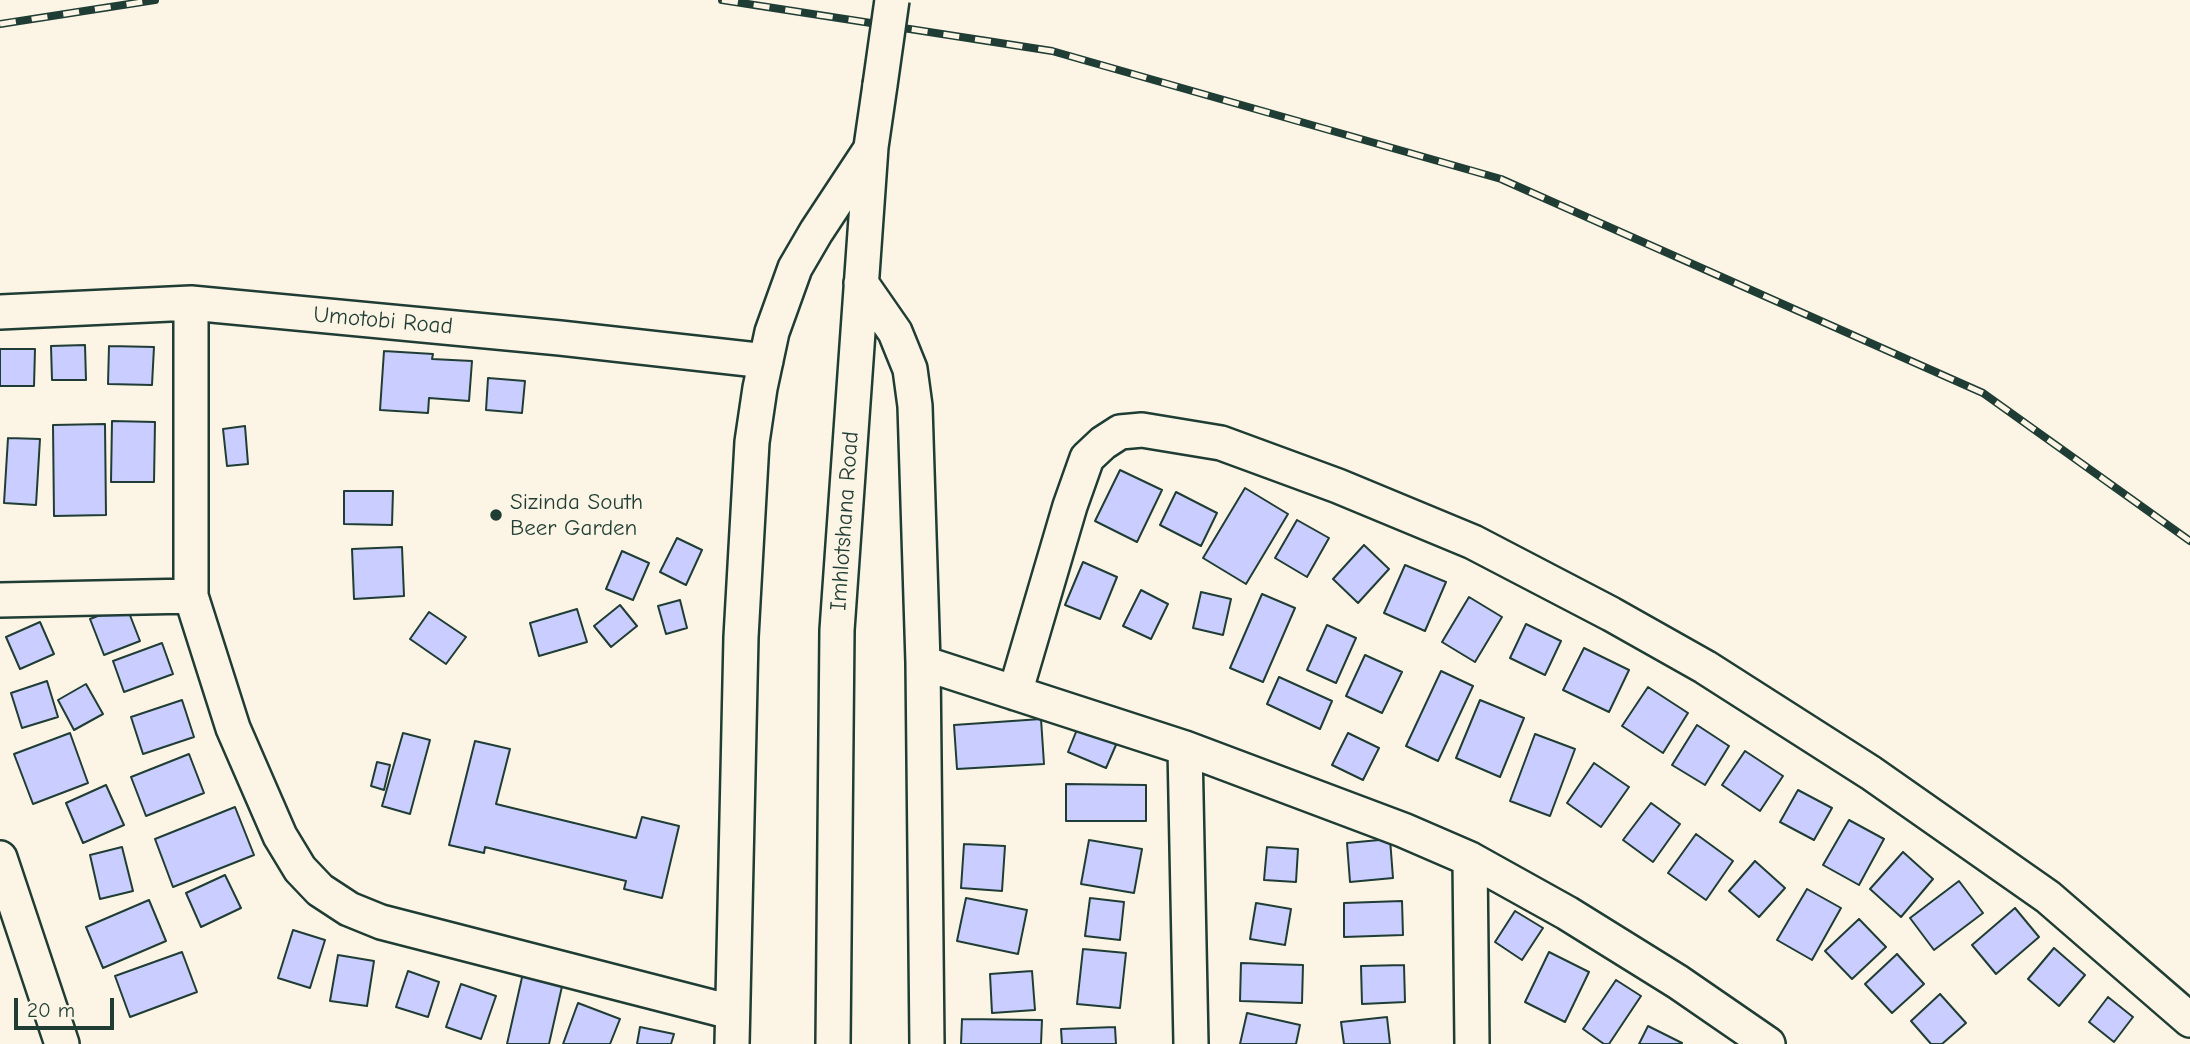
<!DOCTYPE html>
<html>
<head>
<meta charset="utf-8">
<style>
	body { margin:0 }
	#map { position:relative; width:2190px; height:1044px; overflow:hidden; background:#fcf5e5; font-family:"Comic Neue",sans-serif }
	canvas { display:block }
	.scale { position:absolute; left:14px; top:998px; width:100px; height:32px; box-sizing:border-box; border:4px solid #1f3d34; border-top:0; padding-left:9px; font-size:21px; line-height:24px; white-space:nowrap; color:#1f3d34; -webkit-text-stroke:5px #fcf5e5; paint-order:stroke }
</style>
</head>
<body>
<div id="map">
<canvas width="2190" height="1044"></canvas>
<div class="scale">20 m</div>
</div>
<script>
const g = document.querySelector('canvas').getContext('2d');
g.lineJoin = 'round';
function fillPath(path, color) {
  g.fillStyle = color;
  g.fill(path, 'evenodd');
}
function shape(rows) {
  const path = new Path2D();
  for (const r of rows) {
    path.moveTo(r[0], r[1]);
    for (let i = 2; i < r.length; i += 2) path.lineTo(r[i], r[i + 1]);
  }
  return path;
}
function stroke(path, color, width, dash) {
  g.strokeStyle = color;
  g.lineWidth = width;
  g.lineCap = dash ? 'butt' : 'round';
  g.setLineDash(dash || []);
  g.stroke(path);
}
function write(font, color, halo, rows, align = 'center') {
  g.font = font + ' "Comic Neue",sans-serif';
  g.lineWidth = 5;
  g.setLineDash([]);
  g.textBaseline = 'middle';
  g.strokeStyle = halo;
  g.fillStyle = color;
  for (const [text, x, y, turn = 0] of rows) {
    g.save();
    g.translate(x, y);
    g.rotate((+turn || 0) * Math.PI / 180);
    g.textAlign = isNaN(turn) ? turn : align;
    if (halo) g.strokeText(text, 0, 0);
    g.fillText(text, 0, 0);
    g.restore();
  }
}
const building = shape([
	[85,345,86,380,52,380,51,346,85,345],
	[109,346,154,347,152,385,108,384,109,346],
	[0,349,35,349,34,386,0,386,0,349],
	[384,351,433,354,432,359,472,361,469,401,429,398,428,413,380,410,384,351],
	[488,378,525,381,522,413,486,410,488,378],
	[112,421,155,422,154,482,111,482,112,421],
	[105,424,106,515,54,516,53,425,105,424],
	[245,426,248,464,227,466,223,429,245,426],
	[8,438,40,439,36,505,4,503,8,438],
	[1120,470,1162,490,1137,542,1095,521,1120,470],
	[1245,488,1288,514,1246,584,1203,558,1245,488],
	[344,491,393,491,392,525,344,524,344,491],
	[1176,492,1217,513,1201,546,1160,525,1176,492],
	[1297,520,1329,538,1307,577,1275,558,1297,520],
	[677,538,702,550,686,585,660,572,677,538],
	[1364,545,1389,569,1358,603,1333,579,1364,545],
	[402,547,404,596,354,599,352,549,402,547],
	[622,551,649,563,633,600,606,589,622,551],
	[1083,562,1117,577,1100,619,1065,605,1083,562],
	[1405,565,1446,582,1425,631,1384,613,1405,565],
	[1141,590,1168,604,1151,639,1123,626,1141,590],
	[1201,592,1231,599,1223,635,1193,628,1201,592],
	[1262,594,1295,608,1263,682,1230,668,1262,594],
	[1469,597,1502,617,1475,662,1442,642,1469,597],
	[680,600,687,628,666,634,658,606,680,600],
	[126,605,140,641,104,655,90,619,126,605],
	[620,605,637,626,611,647,594,626,620,605],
	[577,609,587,642,539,656,530,623,577,609],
	[429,612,466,637,446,664,410,639,429,612],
	[40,622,54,654,20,669,6,637,40,622],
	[1526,624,1561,641,1545,675,1510,658,1526,624],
	[1327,625,1356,638,1336,683,1307,670,1327,625],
	[162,643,173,674,124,692,113,661,162,643],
	[1584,648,1629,670,1609,712,1563,690,1584,648],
	[1365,655,1402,672,1382,713,1346,696,1365,655],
	[1441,671,1473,686,1438,761,1406,746,1441,671],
	[1279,677,1332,701,1320,729,1267,704,1279,677],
	[47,681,58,717,22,728,11,693,47,681],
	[86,684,103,714,74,730,58,700,86,684],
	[1648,687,1688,713,1663,753,1622,726,1648,687],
	[182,700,194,737,143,754,131,717,182,700],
	[1480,700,1524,718,1500,777,1456,758,1480,700],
	[1041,719,1044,764,957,769,954,725,1041,719],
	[1080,722,1119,738,1106,768,1068,752,1080,722],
	[1697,725,1729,746,1705,785,1672,765,1697,725],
	[70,733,88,783,33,804,14,754,70,733],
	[403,733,430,740,410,814,382,806,403,733],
	[1348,733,1379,748,1363,780,1332,765,1348,733],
	[1535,734,1575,749,1550,816,1510,801,1535,734],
	[475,741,510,749,496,804,636,838,642,817,679,826,662,898,624,889,626,881,485,847,484,853,449,845,475,741],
	[1745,751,1783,776,1760,811,1722,785,1745,751],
	[189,754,204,793,146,816,131,777,189,754],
	[377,762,390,765,384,790,371,786,377,762],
	[1594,763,1629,787,1601,827,1567,803,1594,763],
	[1066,784,1146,785,1146,821,1066,821,1066,784],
	[106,785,124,825,83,843,66,803,106,785],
	[1798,790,1832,808,1814,840,1780,822,1798,790],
	[1651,803,1680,824,1653,862,1623,840,1651,803],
	[235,807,254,855,173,887,155,839,235,807],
	[1849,820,1884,839,1859,885,1823,865,1849,820],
	[1696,834,1733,861,1706,900,1668,873,1696,834],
	[1390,839,1393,878,1350,882,1347,843,1390,839],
	[1089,840,1142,849,1134,893,1081,884,1089,840],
	[964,844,1005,846,1002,891,961,888,964,844],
	[122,847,133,891,100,899,90,855,122,847],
	[1267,847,1298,849,1296,882,1264,880,1267,847],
	[1903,852,1933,879,1901,917,1870,889,1903,852],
	[1755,861,1785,888,1759,917,1729,891,1755,861],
	[225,875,241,908,201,927,186,893,225,875],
	[1959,881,1983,913,1934,950,1910,918,1959,881],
	[1807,889,1841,908,1812,960,1777,940,1807,889],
	[966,898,1027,910,1018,954,957,941,966,898],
	[1090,898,1124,902,1120,940,1085,936,1090,898],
	[149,900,166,941,103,968,86,927,149,900],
	[1402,901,1403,935,1344,937,1344,903,1402,901],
	[1256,903,1291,909,1285,945,1250,939,1256,903],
	[2015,908,2039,937,1996,974,1972,945,2015,908],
	[1515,911,1543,928,1522,960,1495,942,1515,911],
	[1859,919,1886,947,1852,979,1825,951,1859,919],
	[293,930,325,940,310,988,278,978,293,930],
	[2054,948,2085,975,2059,1006,2028,979,2054,948],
	[1083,949,1126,953,1120,1008,1077,1004,1083,949],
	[182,952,197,992,130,1017,115,976,182,952],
	[1549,952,1589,972,1565,1022,1525,1002,1549,952],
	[1897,954,1924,984,1892,1013,1865,984,1897,954],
	[338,955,374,961,367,1006,330,1001,338,955],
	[1241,963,1303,965,1302,1003,1240,1001,1241,963],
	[1404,965,1405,1002,1362,1004,1361,966,1404,965],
	[408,971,439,982,428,1017,396,1007,408,971],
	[1032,971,1035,1010,992,1013,990,974,1032,971],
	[523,973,563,982,549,1044,507,1044,523,973],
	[1616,980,1641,996,1609,1044,1604,1044,1583,1029,1616,980],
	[461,984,496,996,481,1039,446,1027,461,984],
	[1940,994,1966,1023,1942,1044,1931,1044,1911,1021,1940,994],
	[2108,997,2133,1017,2114,1042,2089,1022,2108,997],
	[578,1003,620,1019,610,1044,563,1044,578,1003],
	[1247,1013,1300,1025,1296,1044,1240,1044,1247,1013],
	[1387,1017,1390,1044,1344,1044,1341,1022,1387,1017],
	[962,1019,1042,1020,1041,1044,961,1044,962,1019],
	[1648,1026,1682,1043,1681,1044,1639,1044,1648,1026],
	[640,1027,674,1034,671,1044,637,1044,640,1027],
	[1115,1027,1116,1044,1062,1044,1061,1029,1115,1027]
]);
const minor = shape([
	[861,283,895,332,910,369,915,406,923,663,927,1044],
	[191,303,191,596,233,728,280,836,300,869,320,890,349,909,381,922,731,1012],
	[0,312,191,303,560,338,766,361],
	[0,600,191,596],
	[923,663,1185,748,1403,830,1470,859,1567,913,1678,982,1768,1044],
	[1015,693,1070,506,1087,458,1103,443,1120,432,1142,430,1221,443,1338,486,1473,542,1611,614,1705,667,1871,773,2048,897,2190,1020],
	[1185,748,1191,1044],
	[0,858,62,1044],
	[1470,859,1472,1044],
	[732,1044,741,637,752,442,760,388,772,332,795,268,816,232,870,150],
	[833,1044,837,630,871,147,880,85]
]);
const rail = shape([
	[722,0,1052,51,1501,179,1983,393,2190,541],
	[0,24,155,0]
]);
const minorBridge = shape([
	[880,85,892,0]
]);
const markers = [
	[496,515,7,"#1f3d34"]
];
const streetNames = [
	["Umotobi Road",383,321,5],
	["Imhlotshana Road",845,521,-86]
];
const poiNames = [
	["Sizinda South",510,502],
	["Beer Garden",510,528]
];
fillPath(building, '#c9cdff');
stroke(building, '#1f3d34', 2);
stroke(minor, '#1f3d34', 38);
stroke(minor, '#fcf5e5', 33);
stroke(rail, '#1f3d34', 8);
stroke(rail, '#fcf5e5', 5, [16]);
stroke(minorBridge, '#1f3d34', 38, []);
stroke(minorBridge, '#fcf5e5', 33);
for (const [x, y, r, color] of markers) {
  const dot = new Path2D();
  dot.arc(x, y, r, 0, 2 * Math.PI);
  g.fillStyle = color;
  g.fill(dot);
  stroke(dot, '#fcf5e5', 2.5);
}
write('23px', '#1f3d34', '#fcf5e5', streetNames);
write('23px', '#1f3d34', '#fcf5e5', poiNames, 'left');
</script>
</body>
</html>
